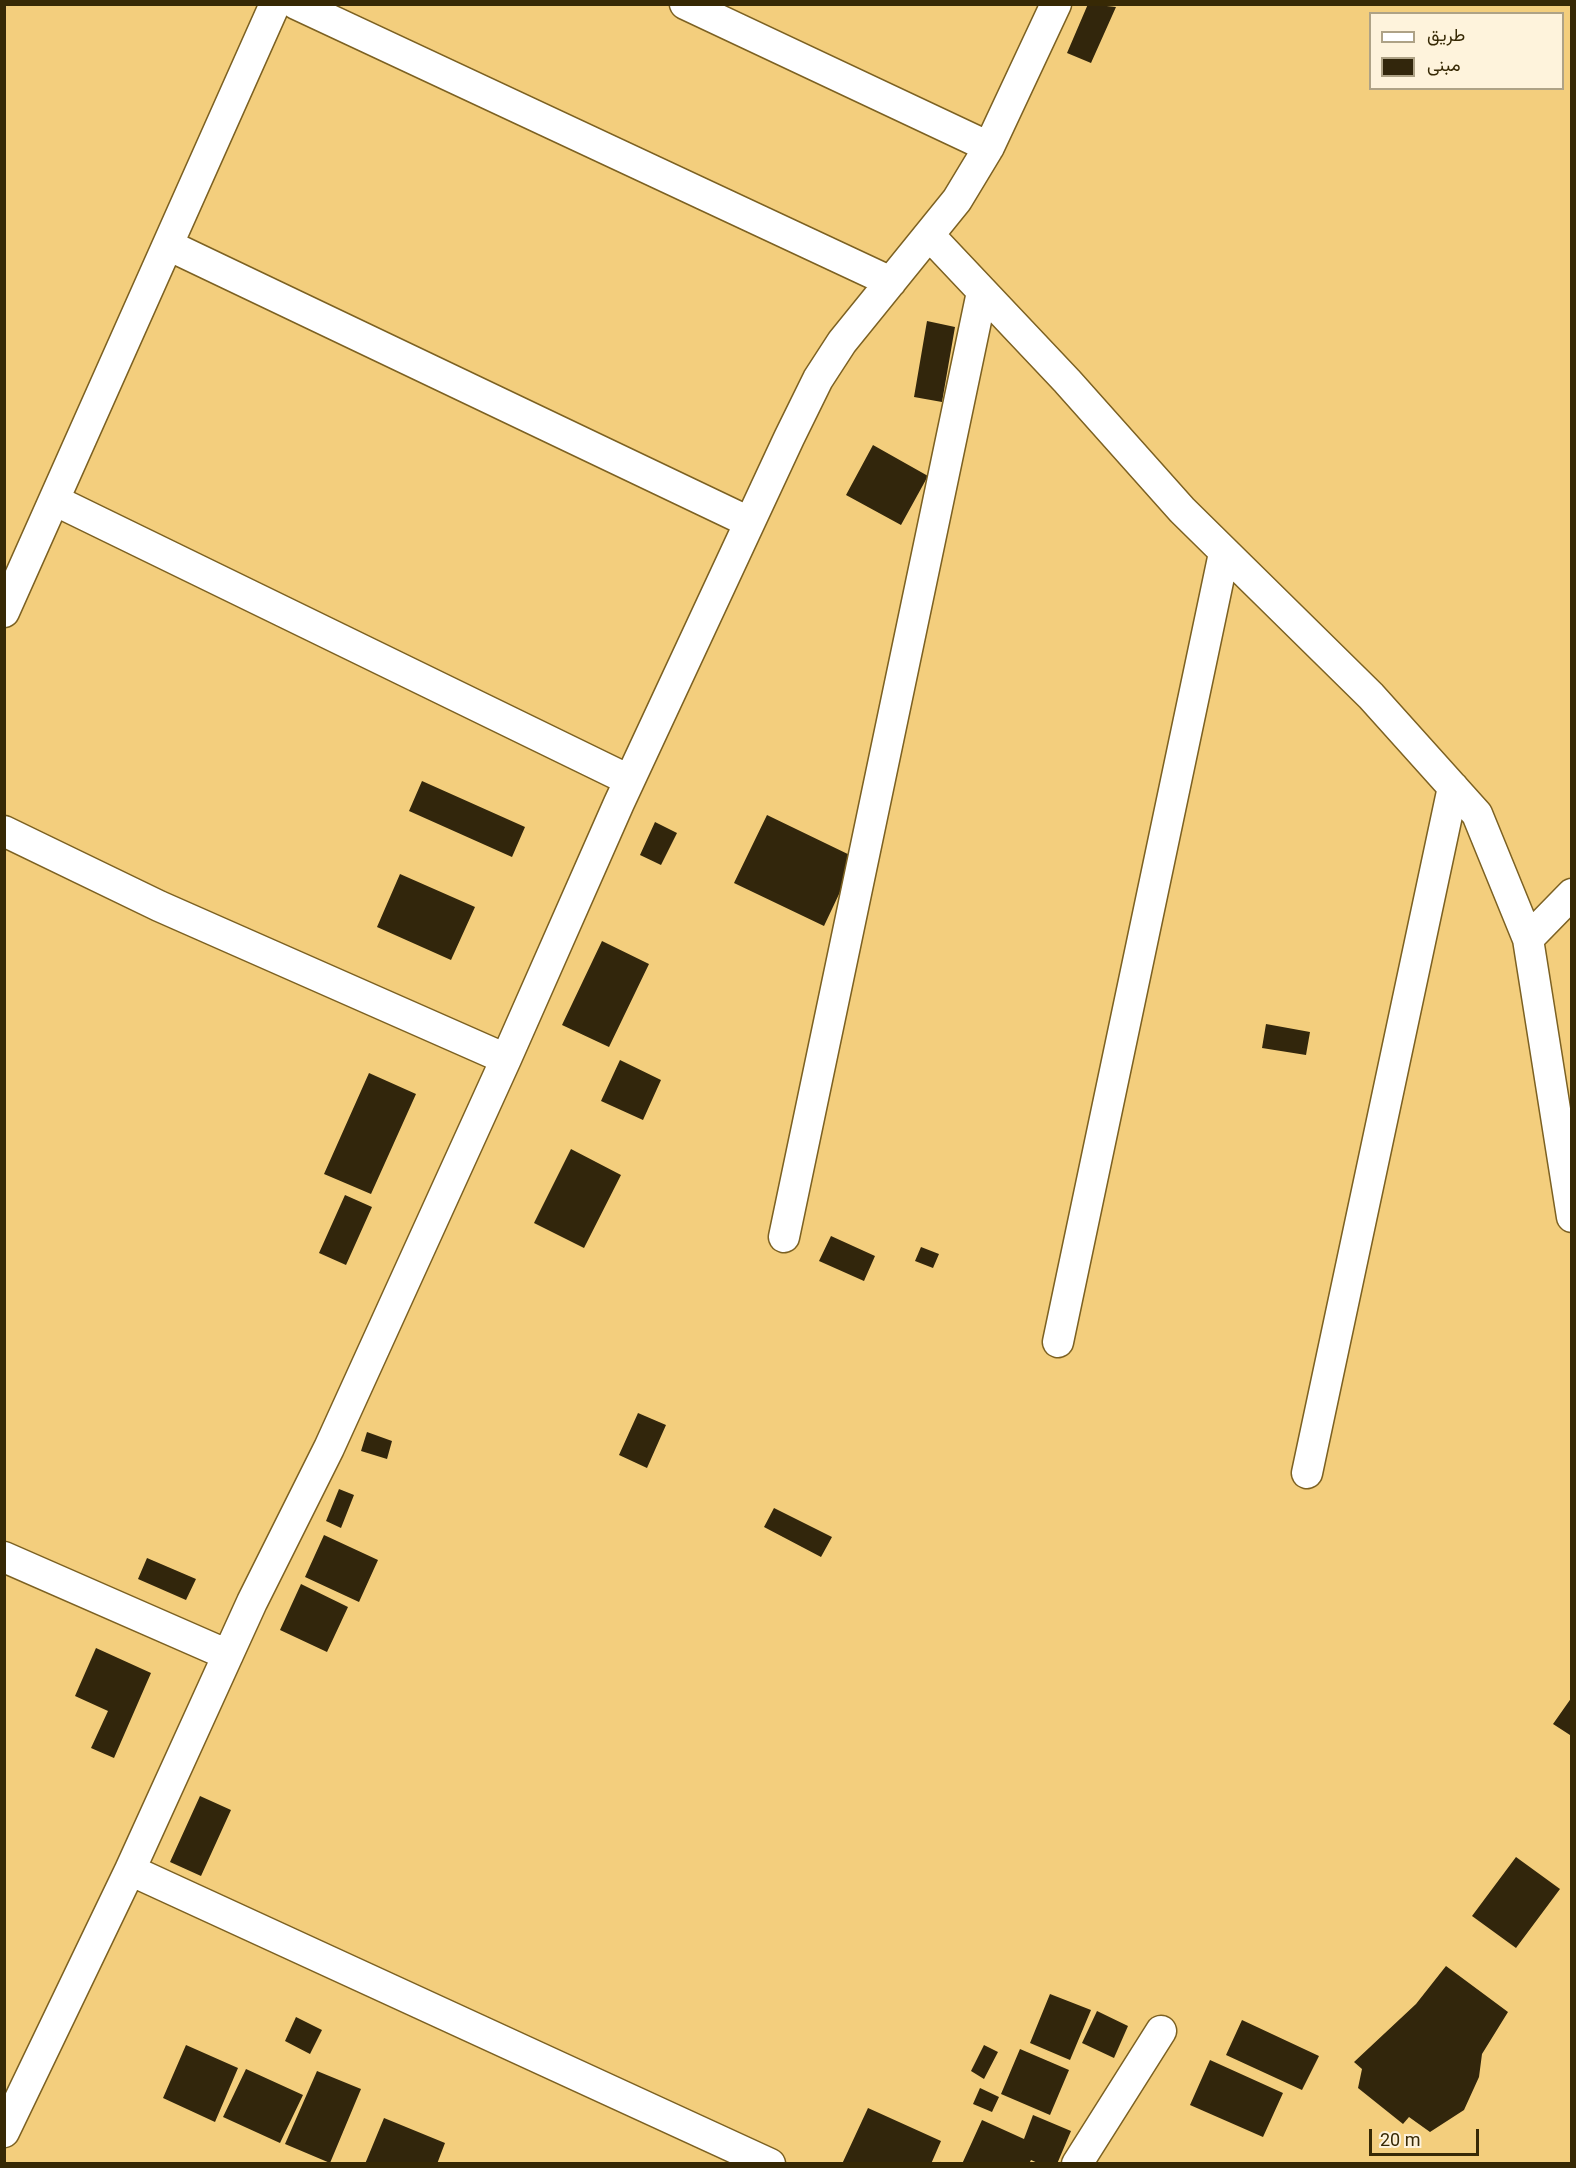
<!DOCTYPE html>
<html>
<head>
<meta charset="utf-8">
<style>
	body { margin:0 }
	#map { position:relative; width:1576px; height:2168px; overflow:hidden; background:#f3ce7d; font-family:Roboto,Vazirmatn,sans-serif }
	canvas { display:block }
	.frame { position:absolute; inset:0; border:6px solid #372905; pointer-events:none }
	.legend { position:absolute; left:1369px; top:12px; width:195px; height:78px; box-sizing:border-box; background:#fef3dc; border:2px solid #aea286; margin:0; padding:8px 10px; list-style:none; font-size:18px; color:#372905 }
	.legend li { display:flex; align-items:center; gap:12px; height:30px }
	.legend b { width:30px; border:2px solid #aea286 }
	.scale { position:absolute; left:1369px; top:2129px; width:110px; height:27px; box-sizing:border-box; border:3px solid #372905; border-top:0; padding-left:8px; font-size:18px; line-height:21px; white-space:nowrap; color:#372905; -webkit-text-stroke:4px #fef3dc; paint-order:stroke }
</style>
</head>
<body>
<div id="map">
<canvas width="1576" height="2168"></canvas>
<div class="frame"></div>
<ul class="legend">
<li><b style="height:8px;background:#fff"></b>طريق</li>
<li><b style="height:16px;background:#32260c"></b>مبنى</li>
</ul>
<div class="scale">20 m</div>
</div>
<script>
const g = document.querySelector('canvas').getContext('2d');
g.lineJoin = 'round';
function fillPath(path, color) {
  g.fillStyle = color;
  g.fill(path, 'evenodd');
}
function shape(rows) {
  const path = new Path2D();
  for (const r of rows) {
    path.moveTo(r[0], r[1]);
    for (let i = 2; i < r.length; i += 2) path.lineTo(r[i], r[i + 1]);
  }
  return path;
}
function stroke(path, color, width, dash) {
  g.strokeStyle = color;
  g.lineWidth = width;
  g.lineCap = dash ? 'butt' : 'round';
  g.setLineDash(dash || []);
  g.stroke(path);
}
const building = shape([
	[1088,4,1116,7,1091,63,1067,53],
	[927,321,955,327,942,402,914,397],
	[873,445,928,476,901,525,846,495],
	[422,781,525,827,512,857,409,811],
	[767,815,856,858,824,926,734,883],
	[655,822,677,833,661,865,640,855],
	[400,874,475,907,451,960,377,927],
	[602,941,649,964,609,1047,562,1025],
	[1266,1024,1310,1032,1306,1055,1262,1048],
	[620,1060,661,1080,643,1120,601,1101],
	[369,1073,416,1094,371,1194,324,1174],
	[571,1149,621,1175,584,1248,534,1223],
	[345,1195,372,1207,346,1265,319,1253],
	[831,1236,875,1256,864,1281,819,1261],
	[921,1247,939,1254,933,1268,915,1261],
	[638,1413,666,1425,647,1468,619,1455],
	[367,1432,392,1441,387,1459,361,1451],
	[339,1489,354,1495,341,1528,326,1521],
	[774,1508,832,1537,821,1557,764,1527],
	[324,1535,378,1560,359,1602,305,1577],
	[147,1558,196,1579,186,1600,138,1579],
	[301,1584,348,1607,327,1652,280,1630],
	[96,1648,151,1673,114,1758,91,1748,108,1711,75,1696],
	[1572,1697,1572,1733,1570,1735,1553,1724],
	[200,1796,231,1810,201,1876,170,1862],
	[1516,1857,1560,1889,1516,1948,1472,1916],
	[1446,1966,1508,2012,1482,2054,1479,2077,1464,2110,1430,2132,1409,2117,1403,2124,1358,2088,1362,2069,1354,2062,1416,2004],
	[1050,1994,1091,2010,1070,2060,1030,2043],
	[1097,2011,1128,2026,1114,2058,1082,2043],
	[296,2017,322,2030,310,2054,285,2041],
	[1242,2020,1319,2056,1302,2090,1226,2055],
	[186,2045,238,2068,215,2122,163,2098],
	[984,2045,998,2052,984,2079,971,2071],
	[1020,2049,1069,2070,1050,2115,1001,2094],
	[1210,2060,1283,2093,1263,2137,1190,2105],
	[246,2069,303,2095,280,2143,223,2117],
	[317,2071,361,2089,330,2163,285,2144],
	[980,2088,999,2097,992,2112,973,2104],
	[868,2108,941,2141,931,2164,842,2164],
	[1033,2115,1071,2131,1057,2164,1040,2164,1031,2160,1029,2164,962,2164,982,2120,1024,2139],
	[384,2118,445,2143,437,2164,365,2164]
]);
const minor = shape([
	[296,4,891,282],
	[685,4,989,147],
	[930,236,1067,381,1182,510,1371,696,1477,814,1528,939,1572,1217],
	[168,245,749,522],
	[54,500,629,780],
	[4,612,275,4],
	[4,831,159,906,506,1059],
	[1528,939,1572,894],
	[784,1237,982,292],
	[1058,1342,1224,553],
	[1307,1473,1453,787],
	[4,1557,228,1655],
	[130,1870,770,2164],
	[4,2132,130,1870,252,1602,329,1448,506,1059,619,803,789,438,818,379,842,342,957,200,989,147,1056,4],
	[1077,2164,1161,2031]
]);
fillPath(building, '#32260c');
stroke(minor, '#7c6122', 33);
stroke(minor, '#fff', 30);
</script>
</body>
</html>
